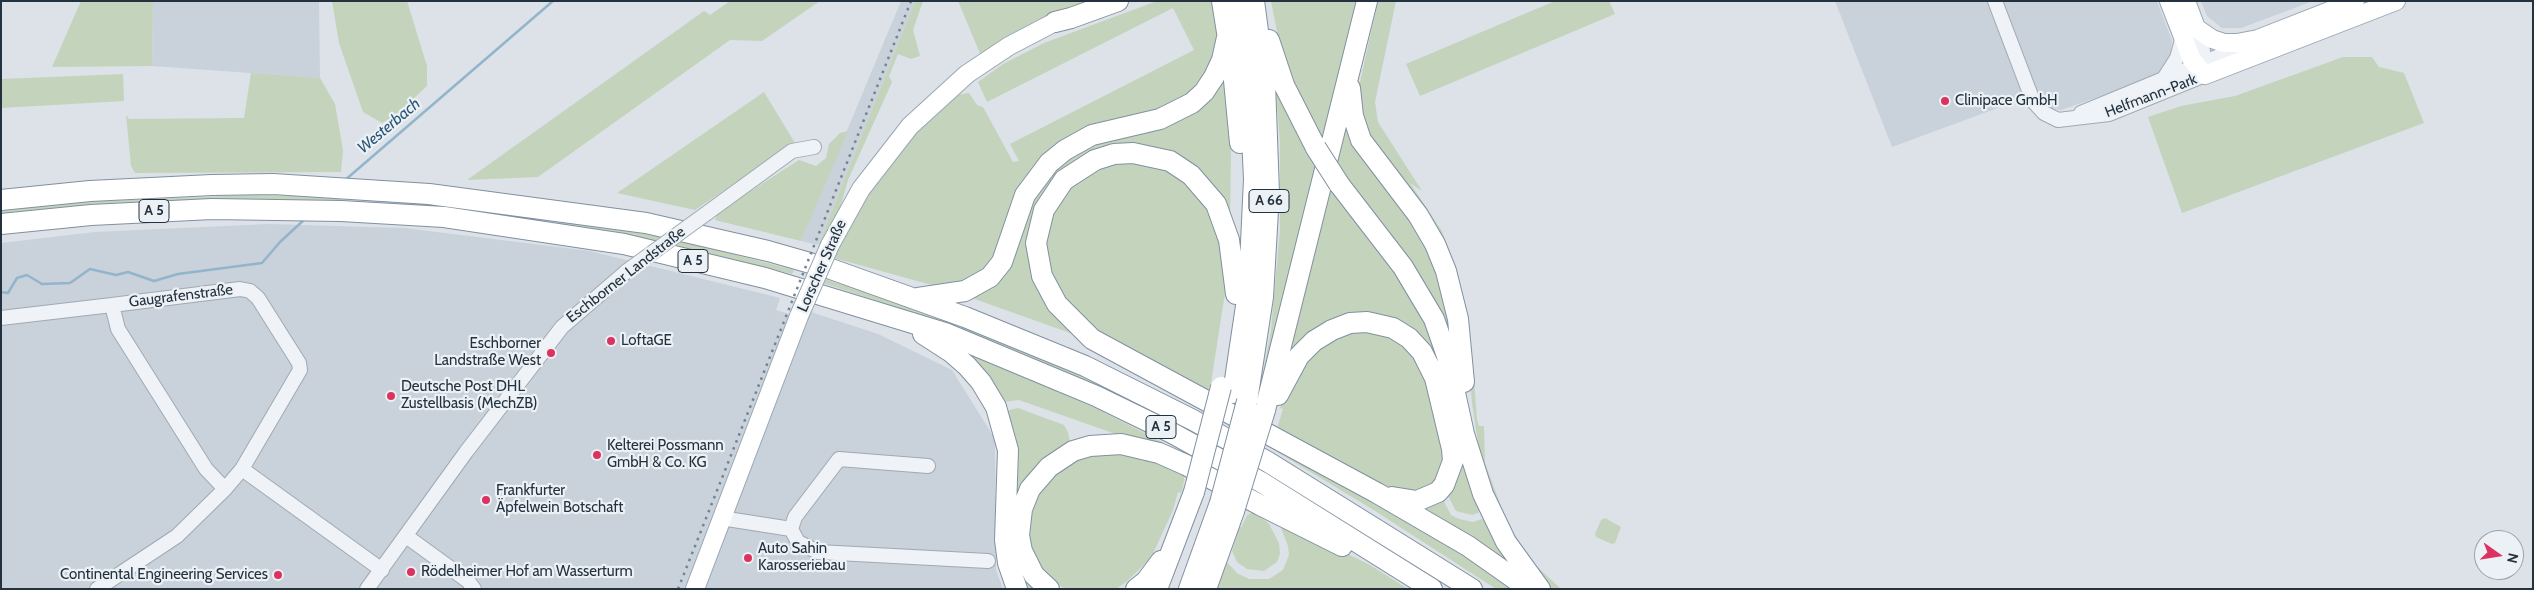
<!DOCTYPE html>
<html>
<head>
<meta charset="utf-8">
<style>
	body { margin:0 }
	#map { position:relative; width:2534px; height:590px; overflow:hidden; background:#dce2e8; font-family:Cabin,sans-serif }
	canvas { display:block }
	.frame { position:absolute; inset:0; border:2px solid #24313f; pointer-events:none }
	.north { position:absolute; left:2474px; top:530px; width:50px; height:50px; box-sizing:border-box; background:#ebf1f5; border:1px solid #9ba4ac; border-radius:50%; rotate:103deg; font-size:14px; font-weight:700; line-height:20px; text-align:center; color:#24313f }
	.north::after { content:''; display:block; margin:auto; width:18px; height:22px; background:#dd315f; clip-path:polygon(50% 0,100% 100%,50% 72%,0 100%) }
</style>
</head>
<body>
<div id="map">
<canvas width="2534" height="590"></canvas>
<div class="frame"></div>
<div class="north">N</div>
</div>
<script>
const g = document.querySelector('canvas').getContext('2d');
g.lineJoin = 'round';
function fillPath(path, color) {
  g.fillStyle = color;
  g.fill(path, 'evenodd');
}
function shape(rows) {
  const path = new Path2D();
  for (const r of rows) {
    path.moveTo(r[0], r[1]);
    for (let i = 2; i < r.length; i += 2) path.lineTo(r[i], r[i + 1]);
  }
  return path;
}
function stroke(path, color, width, dash) {
  g.strokeStyle = color;
  g.lineWidth = width;
  g.lineCap = dash ? 'butt' : 'round';
  g.setLineDash(dash || []);
  g.stroke(path);
}
function write(font, color, halo, rows, align = 'center') {
  g.font = font + ' Cabin,sans-serif';
  g.lineWidth = 4.5;
  g.setLineDash([]);
  g.textBaseline = 'middle';
  g.strokeStyle = halo;
  g.fillStyle = color;
  for (const [text, x, y, turn = 0] of rows) {
    g.save();
    g.translate(x, y);
    g.rotate((+turn || 0) * Math.PI / 180);
    g.textAlign = isNaN(turn) ? turn : align;
    if (halo) g.strokeText(text, 0, 0);
    g.fillText(text, 0, 0);
    g.restore();
  }
}
const built = shape([
	[153,1,319,1,320,78,152,66],
	[901,1,915,1,818,245,801,241],
	[1835,1,2157,1,2172,41,2170,61,2161,75,2061,110,2051,108,2042,99,2011,103,1892,147],
	[2201,1,2313,1,2241,28,2222,28,2207,16],
	[269,224,404,228,590,251,780,298,776,310,792,315,685,589,1,589,1,243,95,232],
	[811,312,878,334,952,370,995,439,996,570,1003,589,703,589]
]);
const green = shape([
	[81,1,153,1,152,66,52,67],
	[332,1,407,1,427,66,427,86,396,115,382,123,363,112,339,43],
	[730,1,820,1,762,41,730,40,538,177,467,180,704,11,710,15],
	[915,1,923,1,913,30,920,56,911,59,898,54,889,76,892,82,848,180,840,208,822,244,819,243],
	[958,1,1085,1,981,56],
	[1157,1,1216,1,1219,25,1217,55,1188,100,1069,139,993,268,946,289,834,258,841,238,858,208,910,137,952,96,969,93,977,105,983,107,1013,162,1019,161,1010,144,1194,50,1173,8,987,102,978,82,1003,64,1044,43],
	[1271,1,1364,1,1327,147,1295,94,1280,47],
	[1378,1,1396,1,1375,102,1378,122,1422,191,1410,183,1442,231,1457,273,1466,310,1472,353,1477,420,1479,426,1484,426,1485,463,1506,520,1530,560,1561,589,1549,589,1509,536,1480,456,1472,403,1465,319,1365,132,1358,91],
	[1555,1,1609,1,1615,14,1420,96,1406,64],
	[2343,57,2372,57,2379,67,2404,73,2424,123,2182,213,2148,117,2181,106,2235,96],
	[1224,70,1231,144,1230,234,1204,181,1102,152,1033,230,1073,332,1070,333,969,297,1020,218,1070,150,1157,124],
	[251,73,320,78,335,104,343,150,341,172,135,173,131,166,126,115,129,119,244,118],
	[123,74,124,101,1,108,1,79],
	[1275,80,1321,170,1257,406,1271,330,1280,230,1280,142],
	[764,92,795,143,695,210,617,193],
	[1348,107,1426,238,1452,325,1445,327,1426,285,1354,193,1335,159],
	[848,131,801,241,715,220,718,212,799,160,816,166,826,158,829,144,840,133],
	[1118,161,1154,163,1181,177,1208,210,1221,245,1225,293,1211,383,1205,396,1113,345,1058,294,1044,252,1054,206,1082,175],
	[1329,182,1343,195,1431,324,1480,508,1478,513,1472,515,1456,511,1447,494,1441,388,1383,320,1288,355],
	[250,195,342,197,342,202,1,216,1,211,81,202],
	[558,219,630,231,661,237,655,241,557,223],
	[680,241,709,248,794,270,792,274,674,245],
	[825,279,919,309,1075,371,1198,431,1197,436,1133,403,1022,353,947,324,823,283],
	[1352,330,1382,332,1413,352,1431,381,1448,462,1427,493,1388,492,1276,432,1283,409,1280,408,1283,400,1312,351],
	[957,350,1027,378,1095,408,1164,443,1161,450,1019,400,1003,402],
	[1018,408,1064,425,1068,432,1070,443,1019,499,1040,589,1023,589,1005,411],
	[1271,441,1522,589,1496,589,1372,509,1269,447],
	[1101,450,1143,455,1185,473,1183,487,1181,493,1178,492,1173,510,1151,558,1126,582,1116,589,1065,589,1047,578,1033,561,1024,523,1038,488,1076,457],
	[1441,496,1451,515,1459,519,1473,522,1485,518,1522,576,1417,506],
	[1252,513,1258,514,1269,524,1279,543,1280,554,1277,562,1264,571,1247,569,1237,562,1232,551,1239,528,1242,526,1247,515],
	[1605,518,1621,527,1615,543,1612,544,1596,537,1595,534,1601,520],
	[1278,520,1370,565,1408,589,1215,589,1225,560,1237,573,1249,579,1269,579,1283,570,1289,555,1288,546]
]);
const stream = shape([
	[344,181,553,1],
	[1,292,8,293,17,278,27,275,42,284,70,283,90,269,116,275,128,272,154,281,178,274,262,263,280,242,306,218]
]);
const minor = shape([
	[1995,1,2033,101,2044,113,2058,120,2109,114,2205,75,2203,51,2196,28],
	[2163,80,2177,58,2183,36],
	[2081,113,2246,45],
	[707,213,792,151,814,147],
	[1,318,112,305],
	[242,469,382,570],
	[721,518,791,529,798,542,818,552,988,561],
	[791,529,795,517,839,459,928,466],
	[406,536,468,581,474,589],
	[97,589,177,536,225,489,242,469,300,370,299,363,258,298,250,291,240,289,112,305,118,329,206,469,225,489],
	[367,589,466,452,562,327,627,271]
]);
const major = shape([
	[2169,1,2192,60,2205,75,2396,1],
	[2186,1,2196,28,2212,39,2224,43,2237,43,2258,39,2355,1],
	[830,245,861,189,910,126,967,74,1009,46,1055,22],
	[695,589,799,316]
]);
const highway = shape([
	[1222,1,1233,70,1240,143],
	[1055,22,1071,18,1118,1],
	[1269,40,1284,85,1316,148],
	[1350,88,1353,116,1361,140,1418,215,1435,244,1446,271,1458,319,1464,382],
	[1339,184,1403,267,1434,319,1447,356,1464,434,1483,494,1506,542,1540,589],
	[1,200,90,191,212,185,273,184,429,194,646,223,768,251,831,269,965,317,1085,366,1193,420,1268,462,1472,589],
	[1,224,91,215,212,209,341,211,444,217,624,244,765,278,945,333,1096,396,1172,433,1261,482,1432,589],
	[1236,294,1229,240,1216,204,1191,175,1170,161,1133,153,1114,154,1095,160,1064,180,1044,210,1036,243,1042,276,1057,304,1092,339,1377,493,1468,546,1529,589],
	[918,298,965,291,990,277,1002,262,1025,195,1049,163,1065,150,1092,135,1160,119,1192,103,1204,92,1214,77,1222,60,1228,33],
	[923,334,951,352,967,366,981,382,996,407,1008,450,1005,540,1008,563,1017,589],
	[1233,393,1249,286,1254,179,1249,74,1238,1],
	[1278,395,1299,356,1314,341,1332,330,1350,323,1367,322,1393,328,1409,338,1422,352,1435,378,1452,449,1453,461,1444,485,1438,492,1417,501,1392,497],
	[1247,401,1263,297,1269,193,1265,83,1254,1],
	[1265,410,1367,1],
	[1049,589,1034,575,1022,551,1019,535,1022,509,1030,489,1049,467,1073,451,1090,446,1121,444,1159,453,1186,465,1260,505,1342,546],
	[1136,589,1146,581,1161,561],
	[1157,589,1194,492],
	[1189,589,1220,503],
	[1206,589,1234,511]
]);
const rail = shape([
	[678,589,911,1]
]);
const minorBridge = shape([
	[627,271,707,213]
]);
const majorBridge = shape([
	[799,316,830,245]
]);
const highwayBridge = shape([
	[1316,148,1339,184],
	[1194,492,1221,387],
	[1220,503,1247,401],
	[1234,511,1265,410]
]);
const markers = [
	[1945,101,5,"#dd315f"],
	[611,341,5,"#dd315f"],
	[551,353,5,"#dd315f"],
	[391,396,5,"#dd315f"],
	[597,455,5,"#dd315f"],
	[486,500,5,"#dd315f"],
	[748,558,5,"#dd315f"],
	[411,572,5,"#dd315f"],
	[278,575,5,"#dd315f"]
];
const shields = [
	[1269,201,40],
	[154,211,30],
	[693,261,30],
	[1161,427,30]
];
const shieldNames = [
	["A 66",1269,201],
	["A 5",154,211],
	["A 5",693,261],
	["A 5",1161,427]
];
const streetNames = [
	["Helfmann-Park",2151,96,-21],
	["Lorscher Straße",822,266,-66],
	["Eschborner Landstraße",626,275,-38],
	["Gaugrafenstraße",181,296,-7]
];
const poiNames = [
	["Clinipace GmbH",1955,101],
	["LoftaGE",621,341],
	["Eschborner",541,344,"right"],
	["Landstraße West",541,361,"right"],
	["Deutsche Post DHL",401,387],
	["Zustellbasis (MechZB)",401,404],
	["Kelterei Possmann",607,446],
	["GmbH & Co. KG",607,463],
	["Frankfurter",496,491],
	["Äpfelwein Botschaft",496,508],
	["Auto Sahin",758,549],
	["Karosseriebau",758,566],
	["Rödelheimer Hof am Wasserturm",421,572],
	["Continental Engineering Services",268,575,"right"]
];
const waterNames = [
	["Westerbach",389,126,-40]
];
fillPath(built, '#c9d1da');
fillPath(green, '#c4d3bc');
stroke(stream, '#92b5cc', 2.5);
stroke(minor, '#a1a9b2', 16);
stroke(major, '#9aa8b5', 20);
stroke(highway, '#8191a0', 22);
stroke(minor, '#eff2f6', 14);
stroke(major, '#fff', 18);
stroke(highway, '#fff', 20);
stroke(rail, '#738393', 2.5, [2.5, 5]);
stroke(minorBridge, '#a1a9b2', 16, []);
stroke(majorBridge, '#9aa8b5', 20, []);
stroke(highwayBridge, '#8191a0', 22, []);
stroke(minorBridge, '#eff2f6', 14);
stroke(majorBridge, '#fff', 18);
stroke(highwayBridge, '#fff', 20);
for (const [x, y, r, color] of markers) {
  const dot = new Path2D();
  dot.arc(x, y, r, 0, 2 * Math.PI);
  g.fillStyle = color;
  g.fill(dot);
  stroke(dot, '#ebf1f5', 2);
}
for (const [x, y, w] of shields) {
  const box = new Path2D();
  box.roundRect(x - w / 2, y - 11.5, w, 23, 4);
  g.fillStyle = '#ebf1f5';
  g.fill(box);
  stroke(box, '#24313f', 1);
}
write('bold 14px', '#24313f', null, shieldNames);
write('15px', '#24313f', '#ebf1f5', streetNames);
write('15px', '#24313f', '#ebf1f5', poiNames, 'left');
write('italic 16px', '#2a5678', '#ebf1f5', waterNames);
</script>
</body>
</html>
